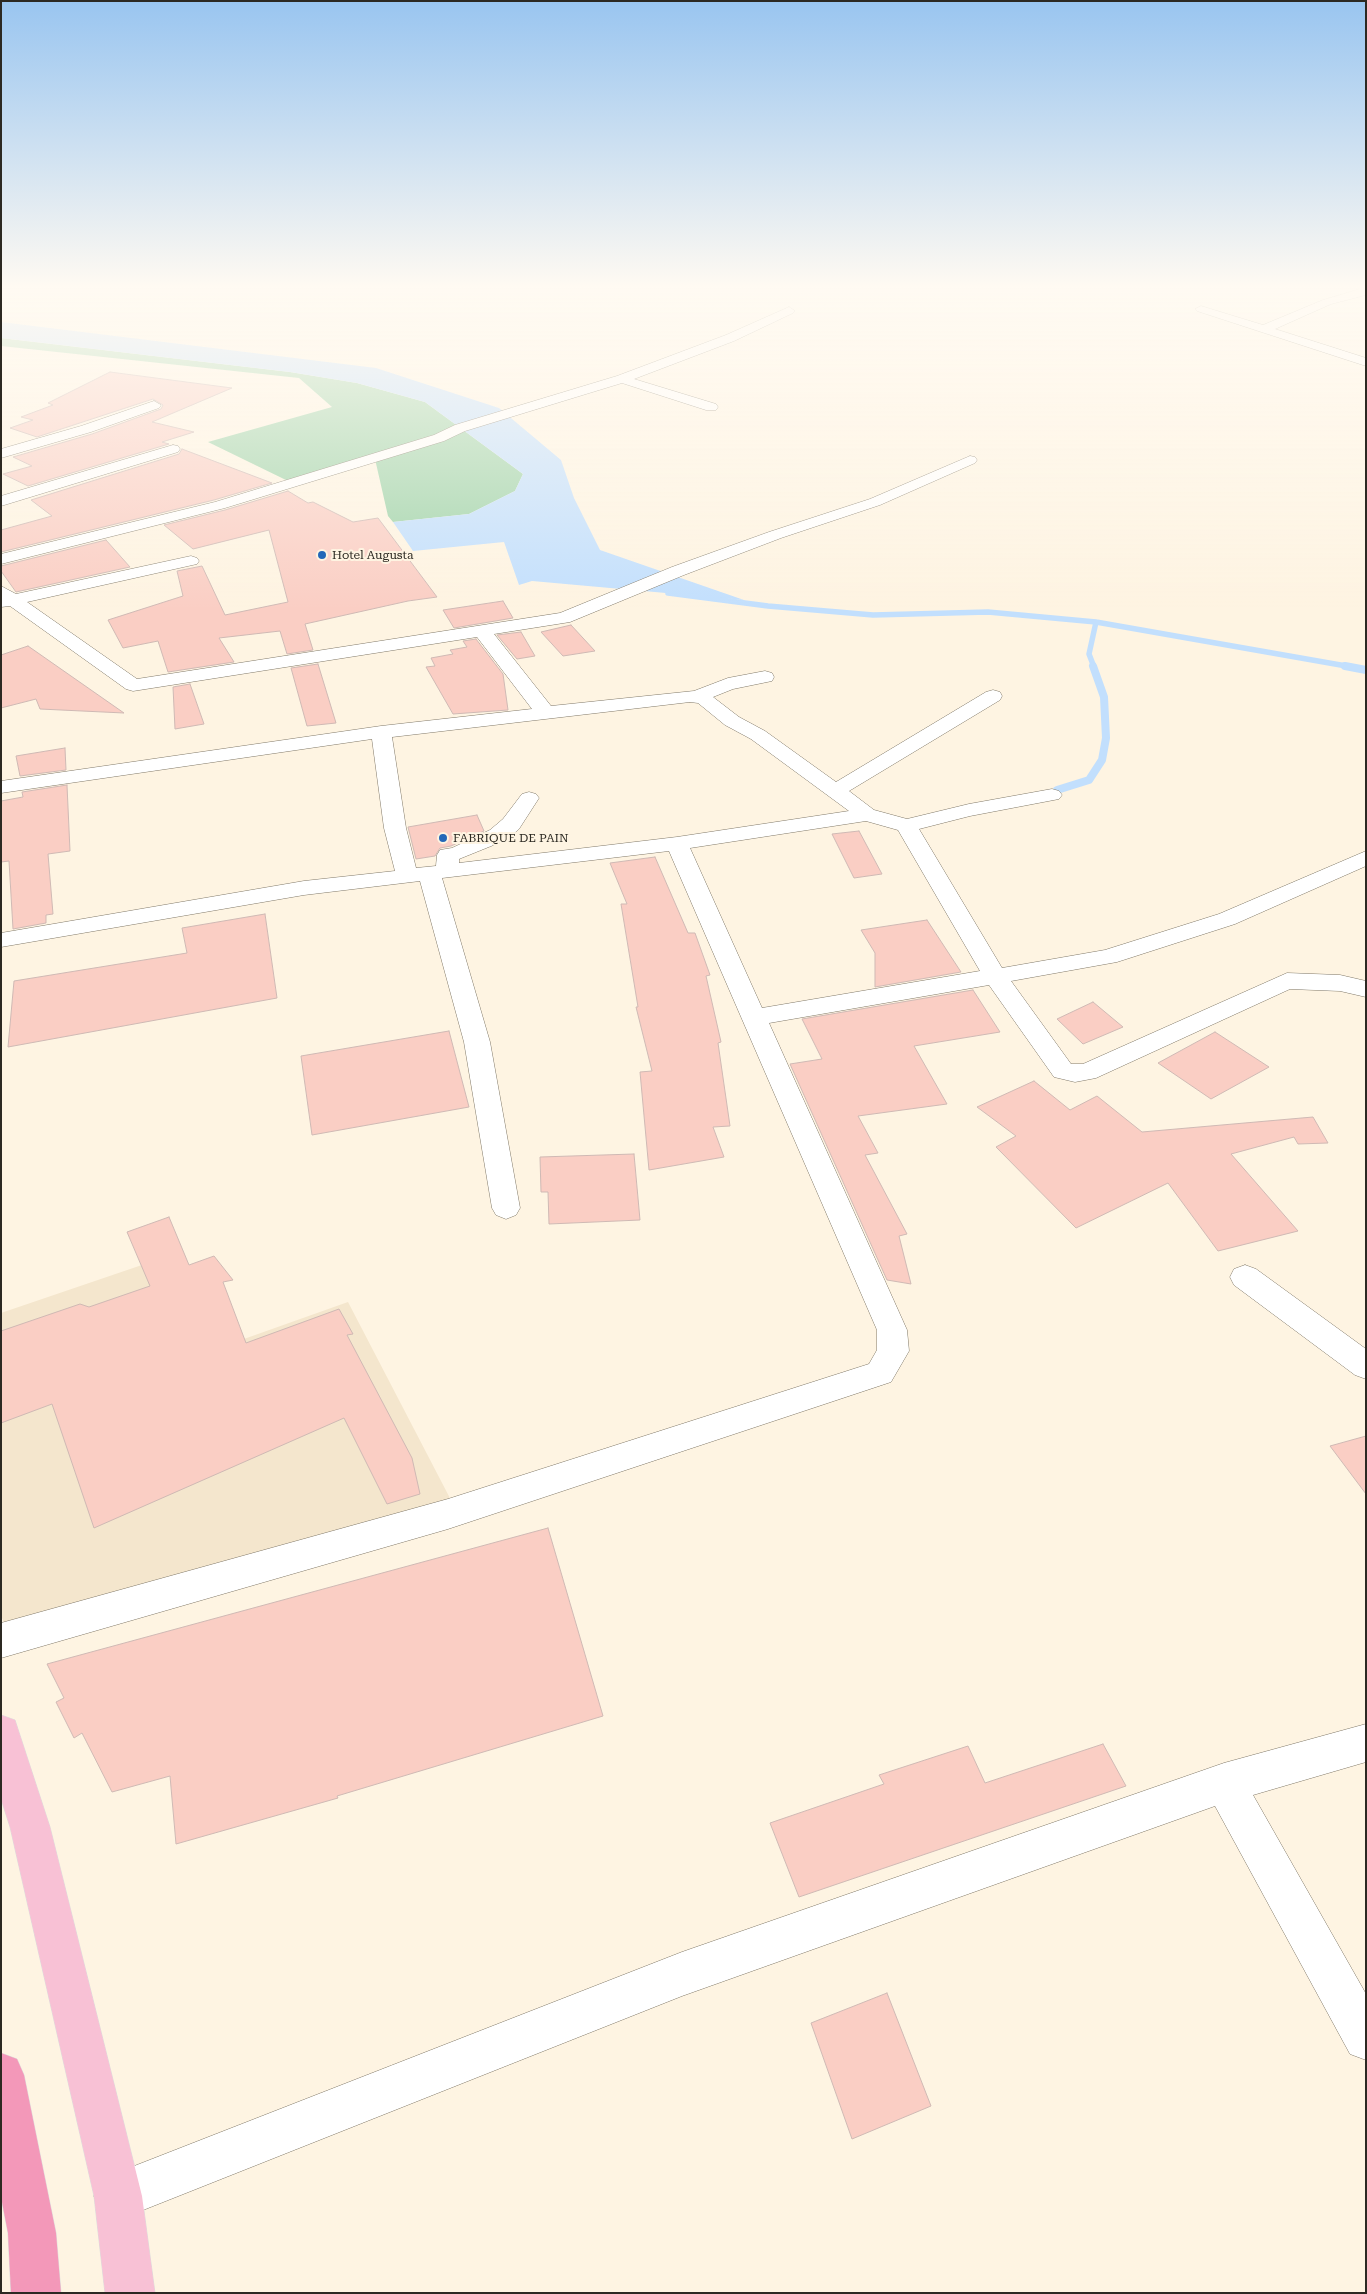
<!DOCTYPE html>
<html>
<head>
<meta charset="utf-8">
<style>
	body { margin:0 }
	#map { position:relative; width:1367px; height:2294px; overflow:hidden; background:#fef4e2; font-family:"Roboto Serif",serif }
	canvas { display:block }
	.frame { position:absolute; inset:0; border:2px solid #2c2922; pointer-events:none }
</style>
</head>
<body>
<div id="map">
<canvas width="1367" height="2294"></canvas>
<div class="frame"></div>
</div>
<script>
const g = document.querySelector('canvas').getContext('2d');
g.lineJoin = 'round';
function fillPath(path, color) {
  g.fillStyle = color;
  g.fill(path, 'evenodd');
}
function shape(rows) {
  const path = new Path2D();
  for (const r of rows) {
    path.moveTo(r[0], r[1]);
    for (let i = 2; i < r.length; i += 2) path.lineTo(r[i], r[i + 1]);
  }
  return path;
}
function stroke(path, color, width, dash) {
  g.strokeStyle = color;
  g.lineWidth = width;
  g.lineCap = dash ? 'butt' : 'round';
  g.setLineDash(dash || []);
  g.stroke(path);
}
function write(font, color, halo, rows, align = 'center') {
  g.font = font + ' "Roboto Serif",serif';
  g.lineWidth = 4;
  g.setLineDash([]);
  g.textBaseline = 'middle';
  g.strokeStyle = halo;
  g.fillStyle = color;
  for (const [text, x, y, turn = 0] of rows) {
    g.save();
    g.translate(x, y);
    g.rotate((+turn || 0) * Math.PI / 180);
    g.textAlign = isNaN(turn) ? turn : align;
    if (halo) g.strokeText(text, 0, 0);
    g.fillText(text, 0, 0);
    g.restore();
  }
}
const built = shape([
	[183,1251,213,1350,348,1302,453,1504,6,1626,1,1616,1,1313]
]);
const green = shape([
	[1,338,290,372,357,383,425,402,523,474,515,491,469,514,393,522,388,516,375,459,288,481,208,442,332,407,299,378,1,346]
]);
const water = shape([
	[1,322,376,368,499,408,561,460,574,498,600,550,744,600,532,581,519,585,504,542,413,551,393,522,469,514,515,491,523,474,425,402,357,383,290,372,1,338]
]);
const streamFar1 = shape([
	[668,593,768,606,873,615,988,612,1096,622,1352,667],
	[1094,667,1089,654,1096,622]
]);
const stream = shape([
	[1345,666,1366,670],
	[1057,790,1089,780,1102,760,1106,738,1104,697,1093,666]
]);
const building = shape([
	[110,372,232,388,152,422,194,432,162,442,169,444,28,486,3,474,32,466,13,457,92,434,161,409,163,405,153,399,37,437,10,428,33,420,21,417,53,405,48,403,110,372],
	[182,449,272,483,214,500,1,552,1,530,52,516,31,500,179,454,182,449],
	[288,491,308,503,313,502,353,522,378,518,437,597,408,601,305,624,313,650,287,654,280,631,219,638,234,662,168,672,158,641,123,648,108,620,183,596,177,571,202,566,225,615,288,602,269,530,193,549,164,525,225,510,288,491],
	[106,540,130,567,16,592,1,571,1,566,106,540],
	[503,601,513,618,454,628,443,610,503,601],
	[571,625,595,651,563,656,541,632,571,625],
	[521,632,535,656,517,659,497,635,521,632],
	[476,639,503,674,508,710,453,714,426,667,435,666,431,658,453,654,450,650,467,647,463,641,476,639],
	[28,646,124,713,40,709,36,699,1,708,1,655,28,646],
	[318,664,336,723,307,726,291,668,318,664],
	[190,684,204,724,175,729,173,687,190,684],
	[65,748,66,770,20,776,16,756,65,748],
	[67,785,70,851,48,854,53,914,46,915,46,923,13,929,9,861,1,862,1,801,23,797,22,792,67,785],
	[477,815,484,831,451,846,440,848,435,856,416,859,408,827,477,815],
	[859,831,882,874,854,878,832,834,859,831],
	[655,857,688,933,695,933,710,975,706,976,721,1042,718,1043,730,1126,713,1127,724,1157,649,1170,640,1072,652,1071,636,1007,638,1007,621,904,627,904,610,863,655,857],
	[265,914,277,998,8,1047,14,981,187,953,182,928,265,914],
	[927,920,961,972,875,987,875,953,861,930,927,920],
	[973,990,1000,1032,914,1046,947,1104,858,1116,878,1153,865,1155,907,1234,899,1236,911,1284,887,1280,790,1064,822,1059,802,1019,973,990],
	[1093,1002,1123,1027,1083,1044,1057,1019,1093,1002],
	[449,1031,469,1107,312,1135,301,1056,449,1031],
	[1215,1032,1269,1067,1211,1099,1158,1063,1215,1032],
	[1034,1081,1070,1110,1097,1096,1142,1132,1313,1117,1328,1143,1298,1144,1294,1137,1231,1154,1298,1231,1218,1251,1168,1183,1076,1228,996,1147,1016,1136,977,1107,1034,1081],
	[634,1154,640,1220,549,1224,548,1192,541,1192,540,1157,634,1154],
	[169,1217,189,1265,214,1256,233,1280,223,1282,246,1343,339,1309,353,1334,347,1335,412,1458,420,1494,387,1504,344,1418,94,1528,52,1404,1,1423,1,1331,80,1304,89,1307,150,1286,127,1232,169,1217],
	[1366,1436,1366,1494,1330,1446,1366,1436],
	[548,1528,603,1716,337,1796,338,1798,176,1844,170,1776,112,1792,82,1733,74,1738,56,1702,64,1698,47,1664,548,1528],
	[1103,1744,1126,1786,799,1897,770,1823,884,1784,879,1775,968,1746,985,1783,1103,1744],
	[887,1993,931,2106,852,2139,811,2023,887,1993]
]);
const minor = shape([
	[1360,289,1366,289,1366,295,1331,304,1275,329,1366,358,1366,366,1197,311,1195,309,1201,306,1263,325,1323,300,1360,289],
	[789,307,795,311,793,313,734,341,634,379,716,404,718,407,716,410,706,410,622,383,465,431,444,441,225,508,1,564,1,554,215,502,434,435,455,425,617,376,726,335,789,307],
	[154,401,161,405,159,408,91,432,1,458,1,449,81,426,154,401],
	[173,445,178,446,180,449,178,452,1,506,1,496,173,445],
	[970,456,975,457,977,460,975,463,880,505,781,538,684,575,570,622,494,634,551,706,694,691,728,678,765,671,772,673,774,677,772,681,733,689,713,697,739,717,765,731,836,782,986,692,993,690,1000,692,1002,696,1000,700,849,791,874,810,907,819,969,804,1052,789,1059,791,1062,795,1059,799,970,816,919,829,1002,968,1105,950,1219,914,1366,851,1366,866,1235,924,1117,962,1011,981,1071,1064,1083,1064,1287,973,1340,975,1366,981,1366,997,1340,991,1290,989,1096,1078,1075,1082,1054,1077,989,985,769,1023,907,1330,909,1351,891,1382,448,1529,1,1658,1,1623,448,1499,869,1364,877,1350,877,1330,669,851,442,878,490,1042,520,1208,516,1215,506,1219,496,1215,492,1208,464,1042,420,881,304,895,1,947,1,933,304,881,395,871,384,828,372,739,1,793,1,781,381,726,532,709,477,637,133,691,126,689,10,606,1,607,1,586,16,594,191,556,197,558,199,561,197,564,27,602,137,679,560,613,672,567,769,532,870,499,970,456],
	[690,702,698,703,725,725,751,739,849,811,677,837,459,863,459,859,506,840,519,829,539,798,536,794,529,792,522,794,503,819,490,830,452,848,440,850,437,855,436,866,416,868,406,828,392,737,690,702],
	[866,821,898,830,980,971,762,1008,690,848,866,821],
	[1245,1265,1256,1269,1366,1349,1366,1379,1355,1375,1234,1285,1230,1277,1234,1269,1245,1265],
	[1366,1724,1366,1762,1253,1795,1366,1994,1366,2060,1350,2054,1215,1806,682,1996,118,2220,101,2213,94,2196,101,2179,682,1952,1224,1763,1366,1724]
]);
const major = shape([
	[1,1715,15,1720,50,1827,142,2196,155,2293,105,2293,94,2196,10,1827,1,1799,1,1715]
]);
const highway = shape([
	[1,2053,17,2059,24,2075,56,2233,61,2293,11,2293,8,2233,1,2197,1,2053]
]);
const markers = [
	[322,555,5,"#2367b8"],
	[443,838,5,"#2367b8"]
];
const farPoinames = [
	["Hotel Augusta",332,555],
	["FABRIQUE DE PAIN",453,838]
];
fillPath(built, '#f4e6cd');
fillPath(green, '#9fd3aa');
fillPath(water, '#c2dffd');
stroke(streamFar1, '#c2dffd', 5.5);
stroke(stream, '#c2dffd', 8);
fillPath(building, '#facec4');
stroke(building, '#cfb9b4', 1);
stroke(minor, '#817969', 1);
stroke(major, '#dddddc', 1);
stroke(highway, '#dddddc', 1);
fillPath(minor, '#fff');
fillPath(major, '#f8c1d5');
fillPath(highway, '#f398b9');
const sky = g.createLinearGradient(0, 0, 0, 610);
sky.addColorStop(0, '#99c5f0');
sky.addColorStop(0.47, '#fffaf2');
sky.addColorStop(1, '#fffaf200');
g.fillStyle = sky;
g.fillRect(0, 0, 1367, 610);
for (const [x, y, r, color] of markers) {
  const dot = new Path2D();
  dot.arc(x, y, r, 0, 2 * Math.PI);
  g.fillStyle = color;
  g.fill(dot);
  stroke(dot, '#fef4e2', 2);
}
write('12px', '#2c2922', '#fef4e2', farPoinames, 'left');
</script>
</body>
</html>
